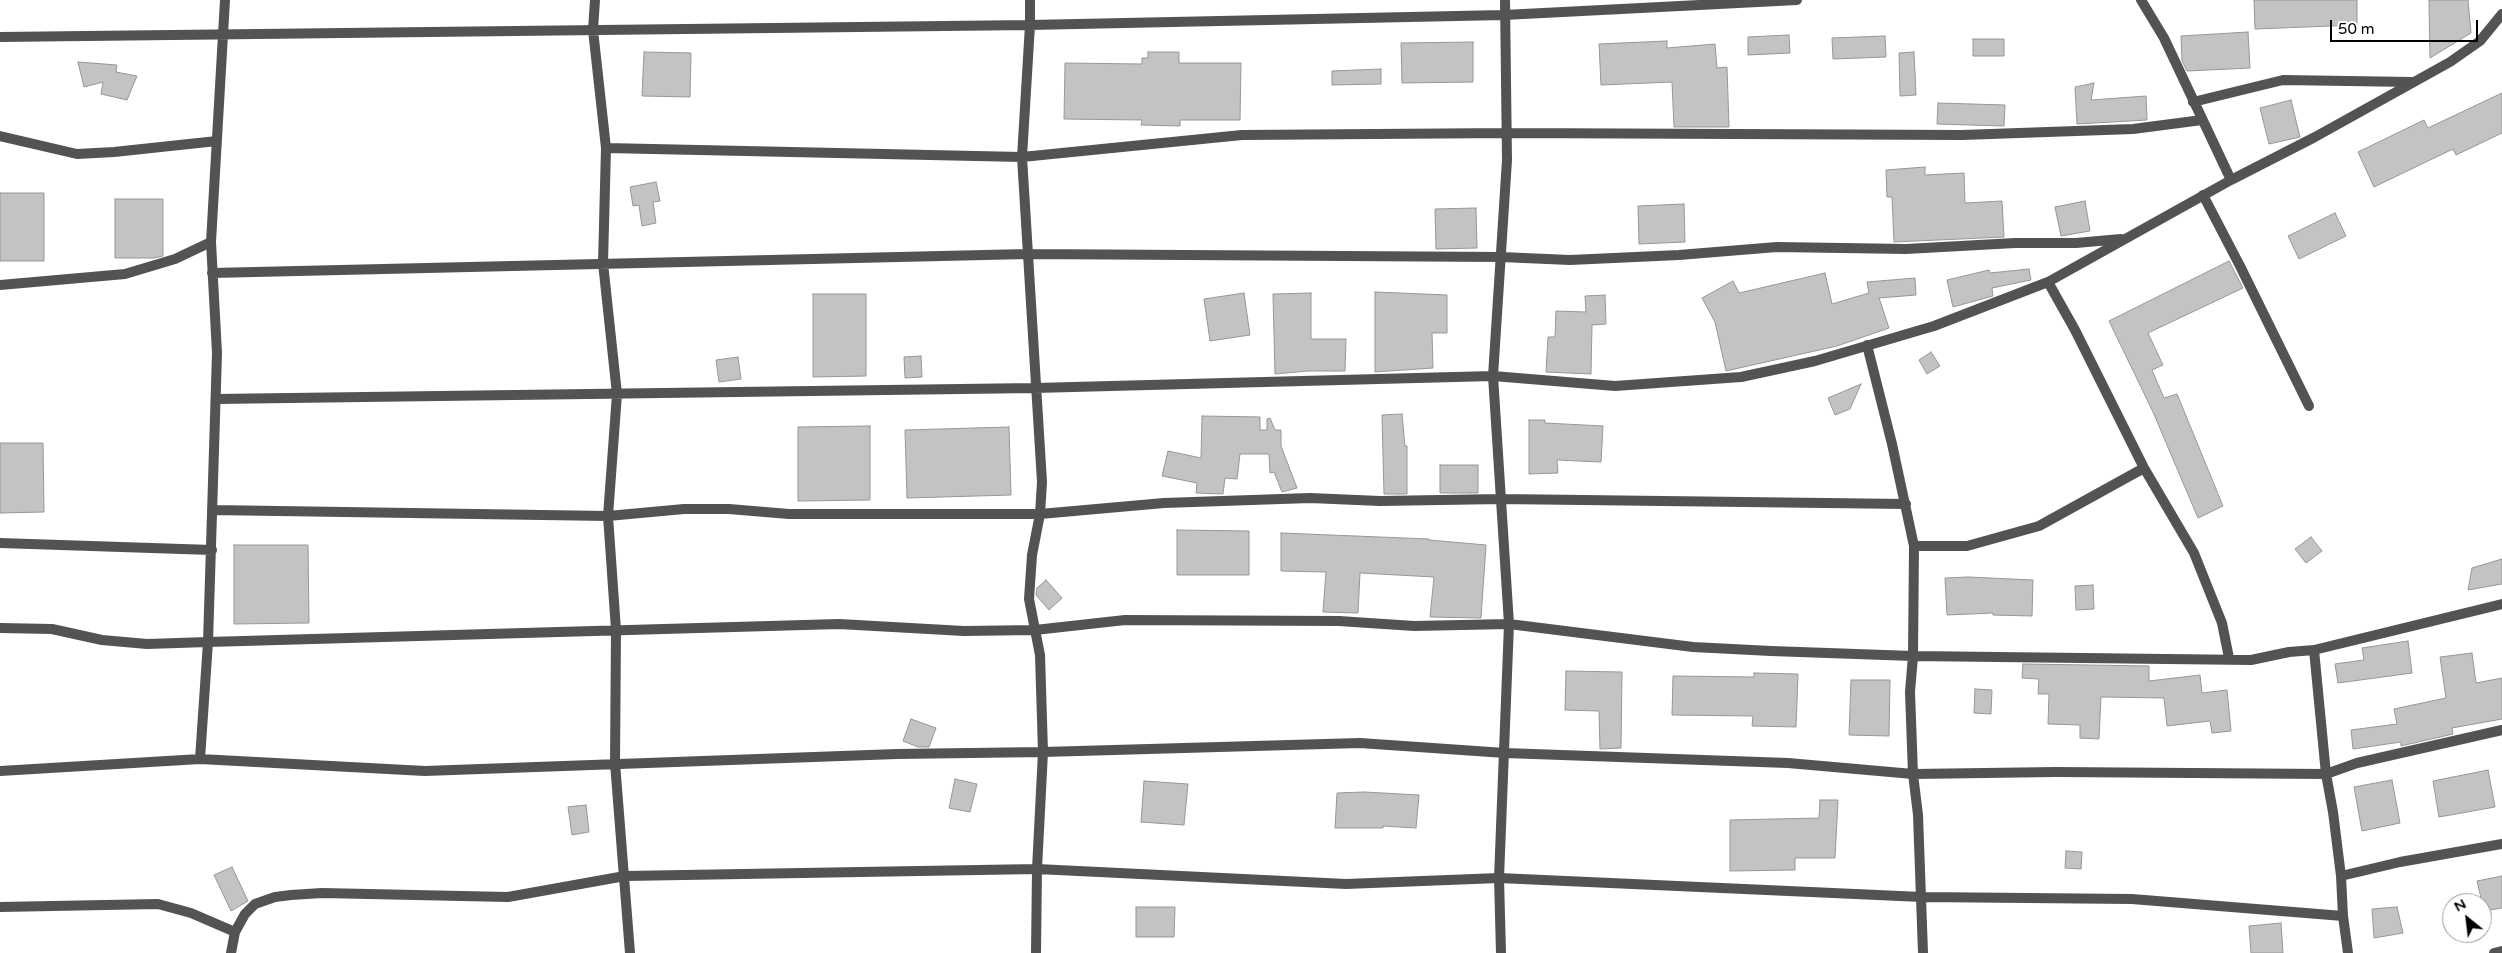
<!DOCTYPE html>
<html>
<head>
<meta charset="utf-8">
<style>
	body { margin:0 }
	#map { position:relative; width:2502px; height:953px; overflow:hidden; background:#fff; font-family:"Varela Round",sans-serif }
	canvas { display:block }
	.north { position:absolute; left:2442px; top:893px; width:50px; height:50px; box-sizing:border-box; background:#fff; border:1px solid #999; border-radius:50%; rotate:331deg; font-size:14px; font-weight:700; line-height:20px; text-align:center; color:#000 }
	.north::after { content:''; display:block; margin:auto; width:18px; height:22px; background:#000; clip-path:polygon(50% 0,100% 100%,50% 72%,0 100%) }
	.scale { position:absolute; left:2330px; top:20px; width:148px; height:22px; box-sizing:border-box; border:2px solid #000; border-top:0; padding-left:6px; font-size:15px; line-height:18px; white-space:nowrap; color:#000; -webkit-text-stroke:4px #fff; paint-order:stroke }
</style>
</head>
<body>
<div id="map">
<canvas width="2502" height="953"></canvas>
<div class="north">N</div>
<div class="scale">50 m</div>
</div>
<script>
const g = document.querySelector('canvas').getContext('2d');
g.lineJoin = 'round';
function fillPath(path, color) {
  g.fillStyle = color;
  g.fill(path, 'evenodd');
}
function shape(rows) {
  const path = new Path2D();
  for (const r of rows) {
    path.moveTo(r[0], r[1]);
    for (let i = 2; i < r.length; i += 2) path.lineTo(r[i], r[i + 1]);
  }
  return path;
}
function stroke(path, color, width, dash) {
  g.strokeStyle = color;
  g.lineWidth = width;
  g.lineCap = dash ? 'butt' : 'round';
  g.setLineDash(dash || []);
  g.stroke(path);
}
const building = shape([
	[2254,0,2357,0,2357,25,2255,29,2254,0],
	[2429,0,2468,0,2471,33,2430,58,2429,0],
	[2248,32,2250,68,2187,71,2182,61,2181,36,2248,32],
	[1789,35,1790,53,1748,55,1748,37,1789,35],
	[1885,36,1886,57,1833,59,1832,38,1885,36],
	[1973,39,2004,39,2004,56,1973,56,1973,39],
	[1667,41,1667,48,1715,44,1717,68,1727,67,1729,127,1674,127,1672,82,1601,85,1599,44,1667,41],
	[1473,42,1473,82,1402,83,1401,43,1473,42],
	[644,52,691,53,690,97,642,96,644,52],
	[1148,52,1179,52,1179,63,1241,63,1240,120,1180,120,1180,126,1141,125,1142,120,1064,119,1065,63,1142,64,1142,58,1148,58,1148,52],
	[1914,52,1916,95,1900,96,1899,53,1914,52],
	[78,62,117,65,116,72,137,76,127,100,101,94,103,82,84,87,78,62],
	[1381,69,1381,84,1332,85,1332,71,1381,69],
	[2094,83,2091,100,2146,96,2147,120,2077,124,2075,87,2094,83],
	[2502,93,2502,133,2456,155,2453,149,2374,187,2358,152,2424,120,2428,128,2502,93],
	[2291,100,2300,137,2269,144,2260,108,2291,100],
	[1938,103,2005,105,2004,126,1937,124,1938,103],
	[1925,167,1925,175,1964,173,1965,203,2002,201,2004,237,1894,242,1892,197,1887,197,1886,170,1925,167],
	[656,182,660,201,653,202,656,223,642,226,639,205,633,206,630,187,656,182],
	[0,193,44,193,44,261,0,261,0,193],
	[115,199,163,199,163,256,154,258,115,258,115,199],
	[2085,201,2090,231,2061,236,2055,207,2085,201],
	[1684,204,1685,242,1639,244,1638,206,1684,204],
	[1476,208,1477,248,1436,249,1435,209,1476,208],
	[2335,213,2346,236,2299,259,2288,236,2335,213],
	[2229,261,2243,288,2148,333,2163,365,2152,370,2164,398,2177,394,2223,506,2198,518,2153,412,2109,321,2229,261],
	[2029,269,2031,280,1992,288,1993,296,1953,307,1947,280,1989,270,1990,273,2029,269],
	[1825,273,1832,304,1869,293,1867,282,1915,278,1916,295,1879,298,1889,328,1837,346,1726,371,1715,322,1702,298,1733,281,1739,293,1825,273],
	[1375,292,1447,295,1447,333,1432,333,1433,368,1375,372,1375,292],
	[1244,293,1250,335,1210,341,1204,299,1244,293],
	[1311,293,1311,339,1346,339,1345,371,1308,371,1275,374,1273,294,1311,293],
	[813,294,866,294,866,376,813,377,813,294],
	[1605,295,1606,324,1592,325,1591,374,1546,372,1548,337,1555,337,1556,311,1586,312,1585,296,1605,295],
	[1931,352,1940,366,1927,374,1919,360,1931,352],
	[921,356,922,377,905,378,904,357,921,356],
	[738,357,741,379,719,382,716,360,738,357],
	[1861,384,1850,409,1835,415,1828,398,1861,384],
	[1402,414,1405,446,1407,446,1407,494,1384,494,1382,415,1402,414],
	[1202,416,1260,417,1260,430,1267,430,1267,419,1270,418,1275,430,1281,430,1281,446,1297,488,1282,492,1274,472,1270,473,1269,454,1240,454,1237,479,1225,478,1223,494,1196,493,1197,483,1162,476,1168,451,1201,458,1202,416],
	[1529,420,1545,420,1545,423,1603,426,1601,462,1557,460,1558,473,1529,474,1529,420],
	[870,426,870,500,798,501,798,427,870,426],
	[1009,427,1011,495,907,498,905,430,1009,427],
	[0,443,43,443,44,512,0,513,0,443],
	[1440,465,1478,465,1478,493,1440,493,1440,465],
	[1177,530,1249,531,1249,575,1177,575,1177,530],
	[1281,533,1429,539,1429,540,1486,545,1481,618,1430,617,1434,577,1360,573,1358,613,1323,612,1326,572,1281,571,1281,533],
	[2311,537,2322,551,2306,563,2295,549,2311,537],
	[234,545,308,545,309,623,234,624,234,545],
	[2502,559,2502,584,2468,590,2472,568,2502,559],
	[1968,577,2033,580,2032,616,1993,615,1993,613,1947,615,1945,578,1968,577],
	[1046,580,1062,598,1049,610,1036,595,1037,588,1046,580],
	[2093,585,2094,609,2076,610,2075,586,2093,585],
	[2408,641,2412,673,2338,683,2335,664,2364,660,2362,648,2408,641],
	[2472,653,2476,683,2502,678,2502,719,2452,728,2453,734,2401,746,2401,742,2353,749,2351,730,2397,724,2394,709,2446,698,2440,657,2472,653],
	[2023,664,2149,666,2149,681,2200,675,2202,693,2227,690,2231,731,2212,733,2210,721,2167,726,2164,698,2101,697,2099,739,2080,738,2080,725,2048,724,2049,694,2038,694,2039,679,2022,678,2023,664],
	[1566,671,1622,672,1621,748,1600,749,1599,711,1565,710,1566,671],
	[1754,673,1798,674,1796,727,1752,726,1753,716,1672,715,1673,676,1754,677,1754,673],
	[1851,680,1890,680,1889,736,1849,735,1851,680],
	[1975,689,1992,690,1991,714,1974,713,1975,689],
	[911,719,936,728,929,747,918,747,903,741,911,719],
	[2488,770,2495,807,2439,817,2433,781,2488,770],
	[955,779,977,784,970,812,949,808,955,779],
	[2392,780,2400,823,2362,831,2354,787,2392,780],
	[1144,781,1188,784,1184,825,1141,822,1144,781],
	[1364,792,1419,795,1416,828,1383,826,1383,828,1335,828,1337,793,1364,792],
	[1820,800,1838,800,1835,858,1795,858,1795,870,1730,871,1730,820,1819,818,1820,800],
	[586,805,589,832,572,835,568,807,586,805],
	[2066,851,2082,852,2081,869,2065,868,2066,851],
	[232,867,248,901,231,911,214,875,232,867],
	[2502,876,2502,908,2484,911,2477,881,2502,876],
	[1136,907,1175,907,1174,937,1136,937,1136,907],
	[2397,907,2403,933,2374,938,2372,909,2397,907],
	[2281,923,2283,953,2251,953,2249,926,2281,923]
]);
const lane = shape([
	[2203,195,2240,266,2309,406]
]);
const street = shape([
	[595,0,593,30,606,148,603,263,617,394,608,516,616,630,615,763,630,953],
	[1030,0,1030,25,1022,157,1042,482,1040,514,1032,555,1029,599,1040,655,1043,752,1360,743,1505,753,1788,763,1913,774,1918,815,1923,953],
	[2141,0,2164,38,2231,180],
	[0,37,1030,25,1504,15,1797,0],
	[2193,102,2283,80,2412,82],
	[0,136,77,154,114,152,217,141],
	[606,148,1022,157,1242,135,1508,133,1962,135,2133,129,2202,120],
	[212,273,1027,254,1501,257,1570,260,1679,255,1777,247,1906,249,2015,243,2076,243,2121,239],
	[2048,282,2075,330,2144,468,2194,553,2222,623,2229,658],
	[0,285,125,274,175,259,211,242],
	[1867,345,1892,444,1914,546,1913,656,1910,692,1913,774,2056,772,2326,774,2333,812,2341,876,2400,862,2502,844],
	[216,399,1035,388,1493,376,1615,386,1741,377,1815,361,1934,326,2048,282,2231,180,2315,137,2450,62,2480,41,2502,14],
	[212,510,608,516,684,509,729,509,789,514,1040,514,1164,503,1310,498,1380,501,1501,499,1906,504],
	[0,543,212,550],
	[1914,546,1967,546,2039,526,2144,468],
	[0,628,52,629,102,640,147,644,208,642,217,353,211,242,225,0],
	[2314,650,2326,774,2357,763,2502,730],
	[200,759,208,642,839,624,964,631,1035,630,1125,620,1339,621,1414,626,1509,624,1693,647,1771,651,1913,656,2251,660,2289,652,2314,650,2502,604],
	[0,771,200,759,425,771,897,754,1043,752,1037,869,1036,953],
	[2341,876,2343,916,2348,953],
	[0,907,158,904,191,913,235,932],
	[231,953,235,932,245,914,255,904,275,897,291,895,322,893,508,897,625,876,1037,869,1346,884,1499,878,1922,897,2132,899,2343,916],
	[1501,953,1499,878,1509,624,1493,376,1507,160,1505,0],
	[2494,953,2502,951]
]);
fillPath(building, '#c3c3c3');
stroke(building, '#979797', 1);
stroke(lane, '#535353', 10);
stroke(street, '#535353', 10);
</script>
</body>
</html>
